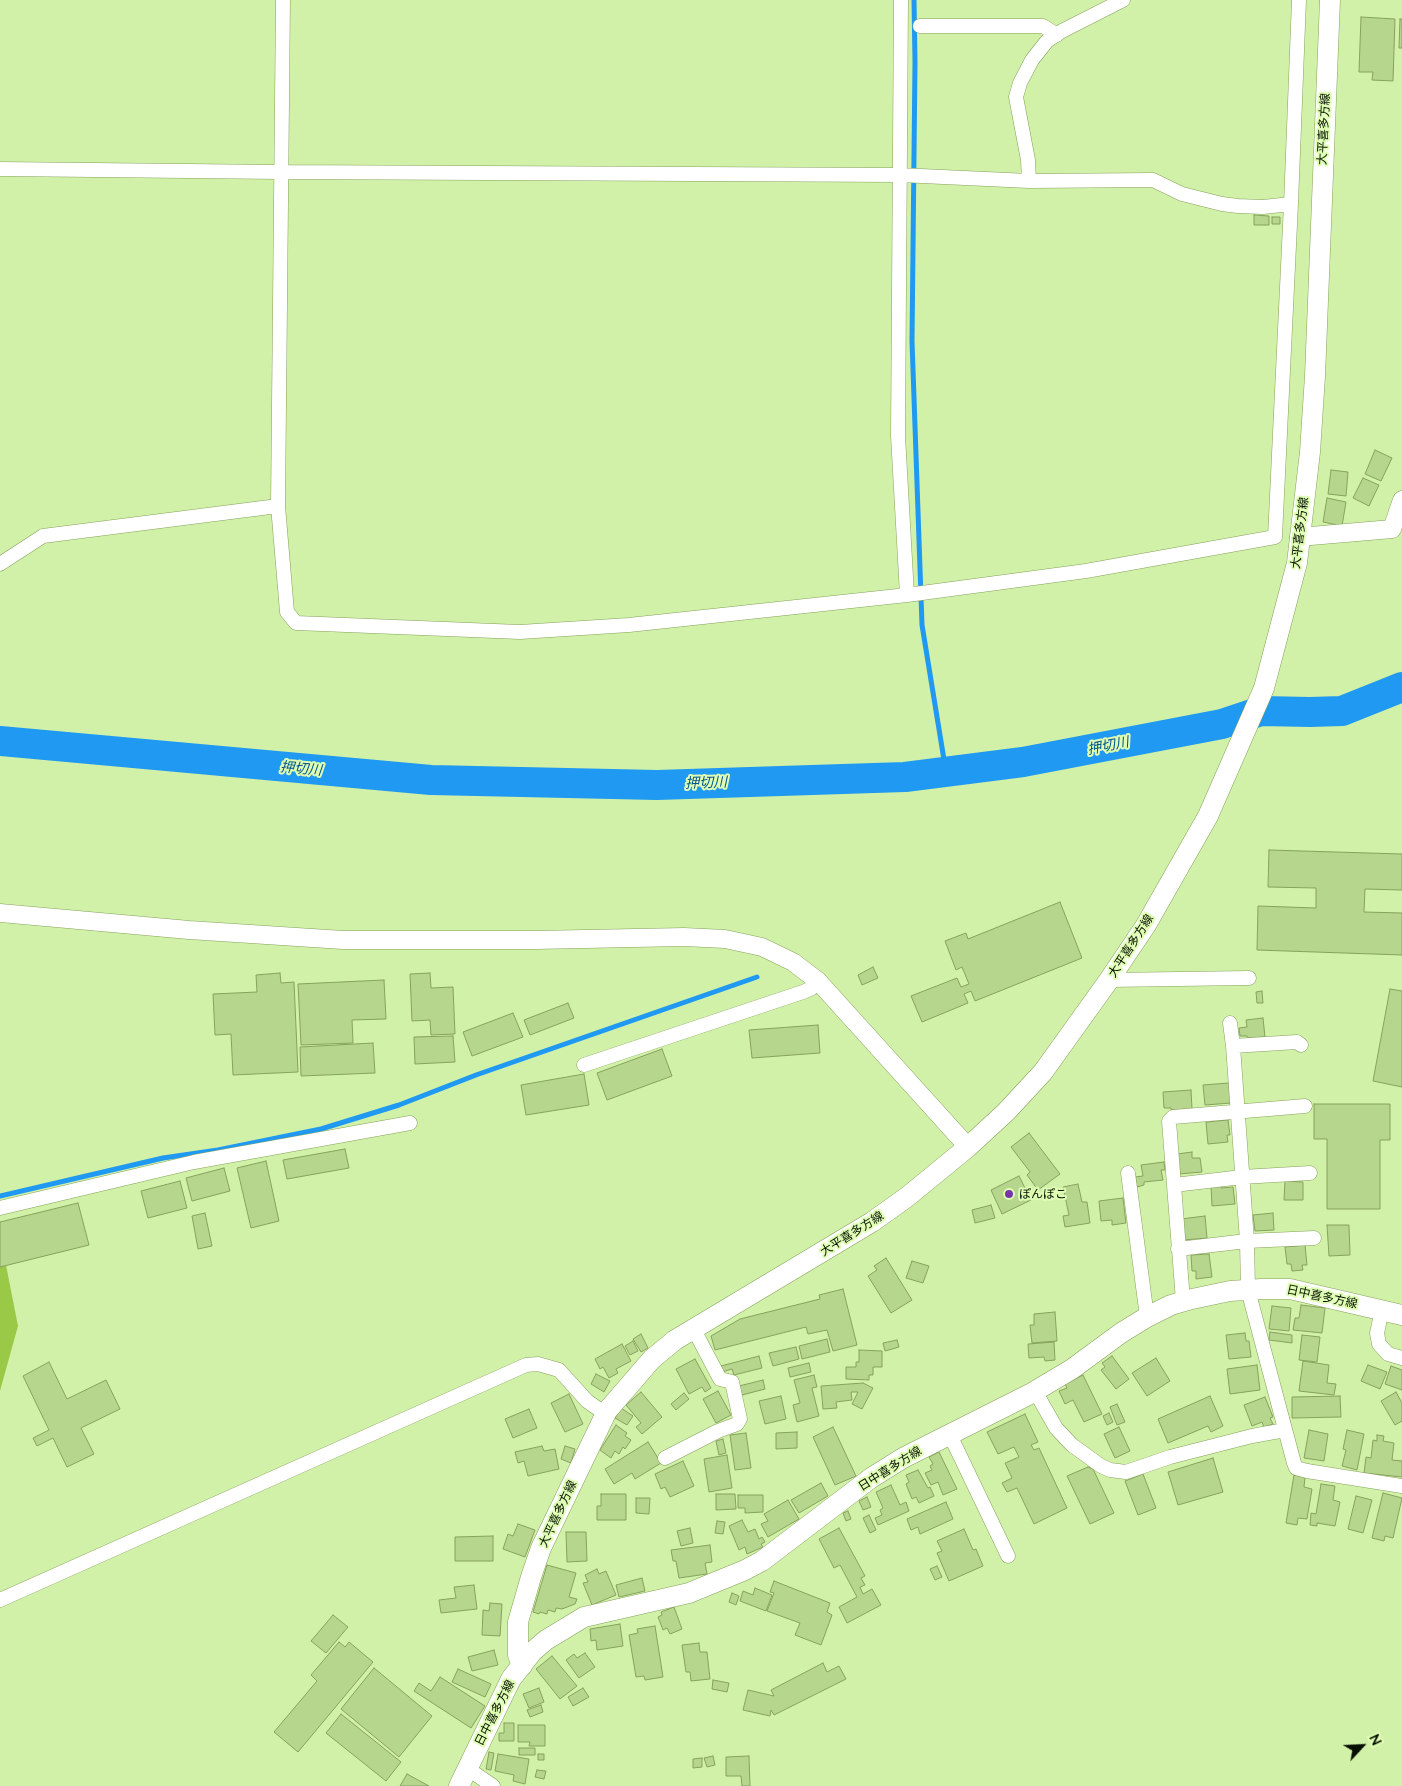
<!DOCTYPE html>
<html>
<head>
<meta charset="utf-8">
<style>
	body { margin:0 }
	#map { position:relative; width:1402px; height:1786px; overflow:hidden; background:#d2f1a8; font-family:Mulish,sans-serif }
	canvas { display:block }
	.north { position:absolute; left:1337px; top:1721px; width:50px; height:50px; -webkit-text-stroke:4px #dffeb4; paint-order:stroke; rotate:65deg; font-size:14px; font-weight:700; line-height:20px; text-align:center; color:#071000 }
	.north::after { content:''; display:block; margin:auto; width:18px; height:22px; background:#071000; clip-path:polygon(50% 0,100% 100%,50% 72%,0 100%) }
</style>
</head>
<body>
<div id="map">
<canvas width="1402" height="1786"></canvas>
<div class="north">N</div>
</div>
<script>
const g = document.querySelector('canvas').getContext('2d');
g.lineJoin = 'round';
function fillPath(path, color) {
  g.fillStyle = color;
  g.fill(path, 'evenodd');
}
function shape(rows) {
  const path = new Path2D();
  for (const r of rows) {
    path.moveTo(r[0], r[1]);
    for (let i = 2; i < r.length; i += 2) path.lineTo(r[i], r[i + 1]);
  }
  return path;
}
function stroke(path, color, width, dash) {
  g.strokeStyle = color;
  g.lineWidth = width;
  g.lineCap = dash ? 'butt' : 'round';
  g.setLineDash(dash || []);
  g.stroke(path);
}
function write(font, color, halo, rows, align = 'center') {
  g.font = font + ' Mulish,"Noto Sans JP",sans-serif';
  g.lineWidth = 4;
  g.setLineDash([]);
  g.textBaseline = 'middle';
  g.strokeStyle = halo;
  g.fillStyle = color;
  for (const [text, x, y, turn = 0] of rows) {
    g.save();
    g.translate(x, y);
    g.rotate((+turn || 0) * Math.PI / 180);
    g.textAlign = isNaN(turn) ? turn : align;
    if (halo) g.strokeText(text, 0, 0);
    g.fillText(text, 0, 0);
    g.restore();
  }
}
const forest = shape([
	[0,1258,5,1260,18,1326,0,1391]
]);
const stream = shape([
	[914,0,915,62,912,341,922,625,946,772],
	[0,1196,163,1158,218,1150,321,1129,399,1105,476,1075,757,977]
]);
const river = shape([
	[0,741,431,780,657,785,905,777,1023,762,1222,724,1261,711,1310,712,1342,711,1402,687]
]);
const building = shape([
	[1361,17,1395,19,1393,81,1372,80,1373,72,1359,72,1361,17],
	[1400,19,1402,19,1402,48,1399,48,1400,19],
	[1254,215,1269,216,1269,225,1254,225,1254,215],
	[1272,217,1280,217,1280,224,1272,224,1272,217],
	[1375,450,1392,458,1381,481,1365,474,1375,450],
	[1331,470,1348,472,1346,496,1328,494,1331,470],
	[1363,478,1379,485,1369,506,1353,498,1363,478],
	[1327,498,1346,502,1342,526,1323,522,1327,498],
	[1269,850,1402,854,1402,890,1365,889,1364,912,1402,913,1402,955,1257,950,1258,906,1316,908,1316,888,1268,887,1269,850],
	[1060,902,1082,958,975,1001,971,991,964,994,968,1003,922,1022,911,996,957,978,961,987,969,984,962,967,956,970,945,941,966,933,968,939,1060,902],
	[873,967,878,978,862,985,858,975,873,967],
	[280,973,281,983,294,982,298,1072,233,1075,231,1034,215,1035,213,994,257,992,256,975,280,973],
	[430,973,431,988,453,987,455,1034,431,1035,430,1020,412,1021,410,974,430,973],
	[384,980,386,1019,352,1020,353,1043,301,1045,298,984,384,980],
	[1390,989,1402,991,1402,1087,1373,1081,1390,989],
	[1262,991,1263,1003,1257,1003,1256,992,1262,991],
	[568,1003,574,1018,530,1035,524,1020,568,1003],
	[513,1013,523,1037,472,1056,463,1032,513,1013],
	[1263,1018,1265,1037,1248,1038,1247,1036,1240,1036,1239,1028,1247,1027,1246,1020,1263,1018],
	[818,1025,820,1053,752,1058,749,1030,818,1025],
	[453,1036,455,1062,415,1064,414,1037,453,1036],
	[373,1043,375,1073,301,1076,300,1047,373,1043],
	[662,1049,672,1076,607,1100,597,1073,662,1049],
	[584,1074,589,1105,526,1115,521,1085,584,1074],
	[1229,1083,1231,1103,1205,1105,1203,1085,1229,1083],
	[1191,1090,1192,1109,1171,1110,1171,1108,1164,1108,1163,1092,1191,1090],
	[1314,1104,1390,1104,1390,1140,1380,1140,1380,1209,1327,1209,1327,1139,1314,1139,1314,1104],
	[1228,1120,1230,1135,1227,1135,1228,1142,1208,1144,1206,1122,1228,1120],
	[1029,1133,1060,1174,1038,1190,1027,1175,1030,1172,1011,1147,1029,1133],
	[345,1149,349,1168,287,1179,283,1160,345,1149],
	[1192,1152,1192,1158,1200,1158,1202,1172,1179,1174,1177,1154,1192,1152],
	[266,1161,279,1221,251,1228,237,1168,266,1161],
	[1164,1162,1165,1170,1161,1170,1163,1180,1144,1182,1144,1185,1137,1187,1135,1177,1143,1176,1141,1165,1164,1162],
	[224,1168,230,1191,192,1201,186,1178,224,1168],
	[1019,1176,1031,1200,1002,1214,991,1190,1019,1176],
	[180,1181,187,1208,148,1218,141,1191,180,1181],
	[1285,1181,1303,1182,1303,1200,1284,1200,1285,1181],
	[1078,1184,1082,1202,1087,1202,1090,1223,1065,1227,1063,1216,1069,1215,1063,1187,1078,1184],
	[1221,1185,1221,1188,1233,1187,1235,1204,1212,1206,1211,1186,1221,1185],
	[1123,1198,1126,1223,1112,1225,1112,1220,1101,1221,1099,1201,1123,1198],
	[78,1203,89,1245,0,1267,0,1222,78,1203],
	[991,1205,995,1218,975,1223,972,1210,991,1205],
	[205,1213,212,1246,198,1249,192,1216,205,1213],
	[1273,1213,1274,1230,1255,1231,1253,1215,1273,1213],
	[1205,1216,1207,1238,1183,1240,1181,1219,1205,1216],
	[1327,1225,1349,1225,1350,1255,1329,1256,1327,1225],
	[1305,1245,1307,1265,1302,1265,1303,1270,1292,1271,1291,1264,1287,1264,1285,1247,1305,1245],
	[1209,1254,1212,1277,1196,1279,1196,1271,1192,1271,1191,1255,1209,1254],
	[886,1258,912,1300,891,1313,868,1276,877,1270,874,1266,886,1258],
	[912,1261,929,1266,923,1283,906,1278,912,1261],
	[843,1289,857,1345,833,1351,827,1330,808,1334,806,1327,715,1350,711,1336,740,1319,820,1299,819,1295,843,1289],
	[1301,1305,1325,1308,1322,1333,1293,1330,1295,1318,1299,1318,1301,1305],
	[1272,1306,1291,1308,1289,1331,1269,1329,1272,1306],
	[1055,1312,1057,1341,1032,1343,1030,1325,1034,1325,1034,1314,1055,1312],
	[1270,1332,1292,1335,1292,1343,1269,1340,1270,1332],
	[1245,1333,1246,1341,1249,1341,1251,1357,1229,1359,1226,1335,1245,1333],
	[641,1334,648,1348,641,1352,633,1339,641,1334],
	[1302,1335,1320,1337,1317,1362,1299,1360,1302,1335],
	[827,1339,830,1352,802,1359,799,1346,827,1339],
	[897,1340,899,1347,885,1351,883,1343,897,1340],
	[633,1341,638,1351,630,1355,625,1346,633,1341],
	[1054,1342,1055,1360,1045,1361,1044,1357,1029,1358,1028,1344,1054,1342],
	[622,1344,631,1361,616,1369,618,1373,609,1378,603,1367,600,1369,595,1359,622,1344],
	[796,1347,799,1359,773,1366,769,1353,796,1347],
	[859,1350,882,1351,882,1367,873,1367,873,1375,869,1375,869,1380,846,1379,846,1367,856,1367,856,1362,859,1362,859,1350],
	[759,1356,762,1368,734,1375,732,1369,722,1372,721,1366,759,1356],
	[1112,1356,1129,1379,1116,1389,1101,1370,1105,1367,1102,1363,1112,1356],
	[1156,1358,1170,1381,1147,1396,1132,1373,1156,1358],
	[695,1359,711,1388,705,1392,702,1387,689,1394,676,1369,695,1359],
	[1303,1361,1329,1365,1327,1383,1336,1384,1334,1395,1299,1391,1303,1361],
	[49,1362,67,1399,106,1380,120,1409,81,1428,94,1454,67,1467,53,1438,37,1446,33,1438,49,1430,23,1376,49,1362],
	[809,1363,811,1372,790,1377,788,1368,809,1363],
	[1257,1365,1260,1390,1230,1394,1227,1369,1257,1365],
	[1368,1365,1387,1372,1380,1389,1361,1381,1368,1365],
	[1391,1366,1402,1370,1402,1390,1385,1384,1391,1366],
	[596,1374,610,1381,604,1392,591,1384,596,1374],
	[814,1375,817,1387,812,1388,819,1416,797,1422,793,1405,800,1403,794,1380,814,1375],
	[1083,1375,1102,1414,1084,1422,1073,1400,1065,1404,1059,1391,1067,1388,1065,1384,1083,1375],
	[763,1380,765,1389,742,1395,739,1386,763,1380],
	[863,1383,873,1388,862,1409,852,1404,858,1392,851,1392,852,1400,836,1402,837,1408,823,1409,821,1386,863,1383],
	[718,1391,731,1415,716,1423,703,1399,718,1391],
	[641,1392,662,1417,642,1434,636,1427,641,1423,626,1405,641,1392],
	[1396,1392,1402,1403,1402,1421,1395,1425,1381,1401,1396,1392],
	[684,1393,689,1399,676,1410,671,1404,684,1393],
	[569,1394,583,1424,565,1432,551,1403,569,1394],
	[781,1396,786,1419,765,1424,759,1401,781,1396],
	[1210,1396,1223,1426,1211,1432,1208,1426,1168,1443,1158,1419,1210,1396],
	[1340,1396,1341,1417,1292,1418,1292,1397,1340,1396],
	[1265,1397,1273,1417,1270,1418,1273,1424,1264,1427,1262,1422,1252,1426,1244,1405,1265,1397],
	[1117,1404,1125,1422,1117,1425,1110,1407,1117,1404],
	[621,1408,633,1416,627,1425,615,1418,621,1408],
	[529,1409,537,1428,513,1438,505,1419,529,1409],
	[1109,1413,1113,1422,1107,1425,1103,1416,1109,1413],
	[1025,1414,1038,1442,1031,1445,1034,1450,1039,1448,1067,1508,1034,1524,1017,1488,1007,1492,1002,1483,1012,1478,1005,1463,1019,1457,1014,1447,998,1454,987,1432,1025,1414],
	[616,1425,627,1433,625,1436,631,1440,625,1449,623,1447,619,1454,615,1451,611,1458,600,1450,616,1425],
	[833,1427,856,1476,835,1485,813,1437,833,1427],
	[1119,1427,1130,1451,1115,1458,1104,1434,1119,1427],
	[1309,1430,1328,1434,1324,1461,1304,1458,1309,1430],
	[1347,1430,1364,1434,1357,1470,1342,1466,1346,1450,1343,1449,1347,1430],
	[797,1432,797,1448,776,1449,776,1433,797,1432],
	[746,1433,751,1468,735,1470,730,1435,746,1433],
	[1377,1435,1384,1436,1383,1441,1394,1443,1392,1460,1402,1461,1402,1477,1364,1473,1366,1457,1371,1458,1373,1440,1377,1441,1377,1435],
	[723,1439,726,1453,719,1455,716,1441,723,1439],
	[648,1442,661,1463,635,1479,632,1473,614,1484,605,1469,648,1442],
	[542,1446,544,1451,555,1449,559,1469,528,1476,524,1461,518,1463,515,1452,542,1446],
	[565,1446,575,1449,571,1463,561,1459,565,1446],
	[939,1452,957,1489,943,1495,938,1482,931,1485,925,1473,932,1470,930,1466,933,1464,929,1457,939,1452],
	[727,1455,732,1488,709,1492,704,1459,727,1455],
	[1213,1458,1223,1492,1178,1505,1168,1472,1213,1458],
	[683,1461,694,1486,670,1497,665,1487,661,1489,655,1474,683,1461],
	[1088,1467,1093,1469,1114,1513,1090,1524,1067,1476,1088,1467],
	[918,1470,928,1488,930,1487,934,1496,919,1503,916,1497,912,1499,906,1484,909,1482,906,1475,918,1470],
	[1143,1474,1156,1508,1138,1515,1125,1481,1143,1474],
	[1294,1475,1305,1477,1304,1487,1312,1489,1307,1519,1298,1518,1297,1525,1286,1523,1294,1475],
	[821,1483,828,1496,799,1513,791,1500,821,1483],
	[1321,1484,1335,1486,1333,1500,1340,1502,1335,1526,1317,1523,1317,1526,1310,1525,1311,1513,1316,1514,1321,1484],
	[891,1485,900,1505,906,1502,909,1511,878,1525,875,1518,882,1515,880,1510,883,1508,876,1492,891,1485],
	[1383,1493,1402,1498,1393,1538,1385,1536,1384,1541,1372,1538,1383,1493],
	[601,1494,626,1494,626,1520,597,1520,597,1506,601,1506,601,1494],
	[716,1494,735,1494,736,1509,716,1510,716,1494],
	[738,1495,763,1495,763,1512,745,1513,745,1508,738,1508,738,1495],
	[1356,1496,1372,1500,1363,1533,1348,1529,1356,1496],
	[867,1497,871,1507,863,1510,859,1501,867,1497],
	[636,1498,650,1498,649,1514,636,1513,636,1498],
	[788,1500,799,1519,768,1537,761,1524,768,1521,764,1514,788,1500],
	[946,1502,953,1519,920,1534,918,1527,911,1530,907,1519,946,1502],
	[848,1511,851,1519,846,1521,843,1513,848,1511],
	[869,1515,876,1530,870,1533,863,1518,869,1515],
	[742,1520,748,1532,755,1529,759,1539,762,1537,765,1542,761,1544,763,1547,747,1554,745,1547,739,1550,729,1526,742,1520],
	[717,1521,725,1522,723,1534,715,1533,717,1521],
	[518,1524,535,1530,525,1557,503,1549,508,1534,513,1536,518,1524],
	[690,1528,693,1543,681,1546,677,1531,690,1528],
	[839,1528,865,1576,861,1578,865,1585,860,1587,863,1594,872,1589,881,1605,847,1623,839,1607,857,1597,840,1565,834,1568,819,1539,839,1528],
	[964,1529,973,1550,976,1549,983,1566,949,1581,937,1553,942,1551,937,1541,964,1529],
	[566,1532,586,1532,587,1561,567,1562,566,1532],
	[493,1536,493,1561,455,1561,455,1537,493,1536],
	[710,1545,712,1562,705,1563,707,1574,679,1578,676,1561,673,1561,671,1550,710,1545],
	[547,1565,576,1573,569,1597,577,1599,575,1604,562,1609,556,1608,555,1612,548,1610,547,1614,540,1612,539,1614,533,1612,547,1565],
	[937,1566,942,1577,935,1580,930,1569,937,1566],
	[597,1569,599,1574,606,1571,616,1595,592,1605,583,1583,588,1582,585,1575,597,1569],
	[642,1578,645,1591,619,1597,616,1585,642,1578],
	[774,1581,830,1603,827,1612,832,1615,821,1645,795,1635,800,1623,767,1611,774,1593,770,1592,774,1581],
	[474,1585,477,1609,441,1613,439,1600,456,1598,454,1587,474,1585],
	[755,1588,772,1595,766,1611,740,1601,743,1591,753,1595,755,1588],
	[732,1593,739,1596,736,1605,729,1602,732,1593],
	[490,1603,502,1604,500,1636,482,1635,483,1610,489,1611,490,1603],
	[674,1607,682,1629,670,1634,667,1628,663,1630,658,1617,662,1615,661,1612,674,1607],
	[333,1615,348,1627,326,1653,311,1641,333,1615],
	[620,1624,623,1646,597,1650,596,1640,591,1641,590,1629,620,1624],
	[655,1626,663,1677,645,1680,644,1676,636,1677,629,1635,638,1633,637,1629,655,1626],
	[339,1642,345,1647,349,1642,373,1662,298,1752,274,1732,317,1681,311,1675,339,1642],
	[699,1643,700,1652,707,1652,710,1679,691,1681,690,1672,686,1672,682,1645,699,1643],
	[494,1650,498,1665,472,1671,468,1657,494,1650],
	[585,1653,595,1667,579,1678,566,1660,574,1654,577,1658,585,1653],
	[552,1656,577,1686,560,1699,536,1669,552,1656],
	[823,1663,827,1672,839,1666,846,1679,774,1715,771,1710,770,1716,743,1710,748,1690,774,1696,771,1690,823,1663],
	[374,1668,432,1716,399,1757,341,1709,374,1668],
	[458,1669,491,1684,485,1697,452,1682,458,1669],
	[440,1677,485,1706,471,1728,414,1691,419,1683,431,1691,440,1677],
	[713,1680,729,1683,727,1692,712,1689,713,1680],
	[539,1688,544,1702,529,1708,523,1694,539,1688],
	[583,1688,589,1697,573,1706,568,1697,583,1688],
	[541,1705,543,1712,530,1717,527,1710,541,1705],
	[341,1714,401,1762,386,1781,326,1733,341,1714],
	[504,1723,514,1723,514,1741,499,1741,499,1733,504,1733,504,1723],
	[518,1725,545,1725,545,1746,529,1746,530,1742,518,1742,518,1725],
	[519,1748,535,1748,535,1755,519,1755,519,1748],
	[489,1752,494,1753,491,1770,486,1769,489,1752],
	[498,1754,529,1759,525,1784,513,1781,514,1775,495,1771,498,1754],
	[538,1754,544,1754,544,1760,538,1760,538,1754],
	[713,1756,715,1765,707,1767,704,1758,713,1756],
	[749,1756,750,1786,742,1786,741,1776,726,1776,726,1757,749,1756],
	[702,1758,702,1767,693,1768,693,1759,702,1758],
	[537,1770,546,1771,544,1779,535,1777,537,1770],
	[407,1774,429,1786,400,1786,407,1774]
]);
const minor = shape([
	[283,0,278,506,287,612,296,623,520,632,629,625,907,595,1086,571,1275,537,1291,204,1299,0],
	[901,0,898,436,907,595],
	[920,26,1043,26,1057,35],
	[0,169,280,172,900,175,1029,181,1153,180,1182,194,1222,204,1238,206,1263,207,1291,204],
	[1029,181,1028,160,1016,97,1020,83,1032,60,1047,41,1062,31,1123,0],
	[0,564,43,536,278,506],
	[1109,980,1249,978],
	[1230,1023,1233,1046,1247,1241,1248,1290,1294,1463,1296,1468,1307,1471,1402,1486],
	[1233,1046,1297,1042,1301,1045],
	[584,1065,803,992,812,988,818,981],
	[1128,1173,1147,1317],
	[1174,1185,1242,1177,1310,1173],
	[0,1208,194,1162,410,1123],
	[1178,1249,1247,1241,1314,1238],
	[1183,1301,1169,1121,1173,1117,1305,1106],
	[1382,1310,1377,1333,1379,1344,1388,1354,1402,1358],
	[1035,1391,1056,1428,1072,1445,1101,1466,1110,1470,1126,1472,1170,1457,1252,1436,1285,1430],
	[950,1435,1008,1556],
	[665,1458,718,1431,737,1424,740,1419,732,1382,720,1379,693,1328],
	[0,1600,526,1365,538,1364,559,1370,587,1401,597,1408,607,1411],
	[467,1771,474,1773,493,1786]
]);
const tertiary = shape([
	[1299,537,1392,529,1402,500],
	[0,913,189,930,343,940,535,940,684,937,725,939,762,947,793,962,818,981,968,1147]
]);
const secondary = shape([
	[522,1666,518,1655,518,1622,531,1577,541,1548,607,1411,652,1359,675,1340,872,1222,907,1197,968,1147,1006,1112,1043,1072,1109,980,1146,925,1208,816,1264,688,1297,563,1310,452,1315,376,1330,0],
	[459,1786,511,1679,532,1652,546,1640,584,1617,689,1593,745,1570,762,1561,871,1478,903,1458,1030,1394,1072,1369,1121,1333,1147,1317,1171,1305,1192,1299,1230,1291,1261,1289,1290,1289,1402,1315]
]);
const markers = [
	[1009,1194,5,"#7735a9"]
];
const streetNames = [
	["大平喜多方線",1324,129,-87],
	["大平喜多方線",1300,533,-83],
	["大平喜多方線",1131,946,-57],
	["大平喜多方線",852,1234,-32],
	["日中喜多方線",1322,1297,12],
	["日中喜多方線",890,1469,-32],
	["大平喜多方線",558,1514,-65],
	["日中喜多方線",495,1713,-63]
];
const poiNames = [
	["ぽんぽこ",1019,1194]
];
const waterNames = [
	["押切川",1108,746,-11],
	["押切川",301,769,5],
	["押切川",706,783,-2]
];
fillPath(forest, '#9ac948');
stroke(stream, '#1f99f1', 5);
stroke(river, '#1f99f1', 30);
fillPath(building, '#b6d58d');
stroke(building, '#86a25c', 1);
stroke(minor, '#85a15c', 15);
stroke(tertiary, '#85a15c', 19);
stroke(secondary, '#85a15c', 21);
stroke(minor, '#fff', 14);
stroke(tertiary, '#fff', 18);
stroke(secondary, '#fff', 20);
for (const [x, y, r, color] of markers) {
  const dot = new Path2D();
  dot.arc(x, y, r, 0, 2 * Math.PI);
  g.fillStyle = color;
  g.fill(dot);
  stroke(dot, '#dffeb4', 2);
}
write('12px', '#071000', '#dffeb4', streetNames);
write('12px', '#071000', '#dffeb4', poiNames, 'left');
write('italic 14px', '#00568f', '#dffeb4', waterNames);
</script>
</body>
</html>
